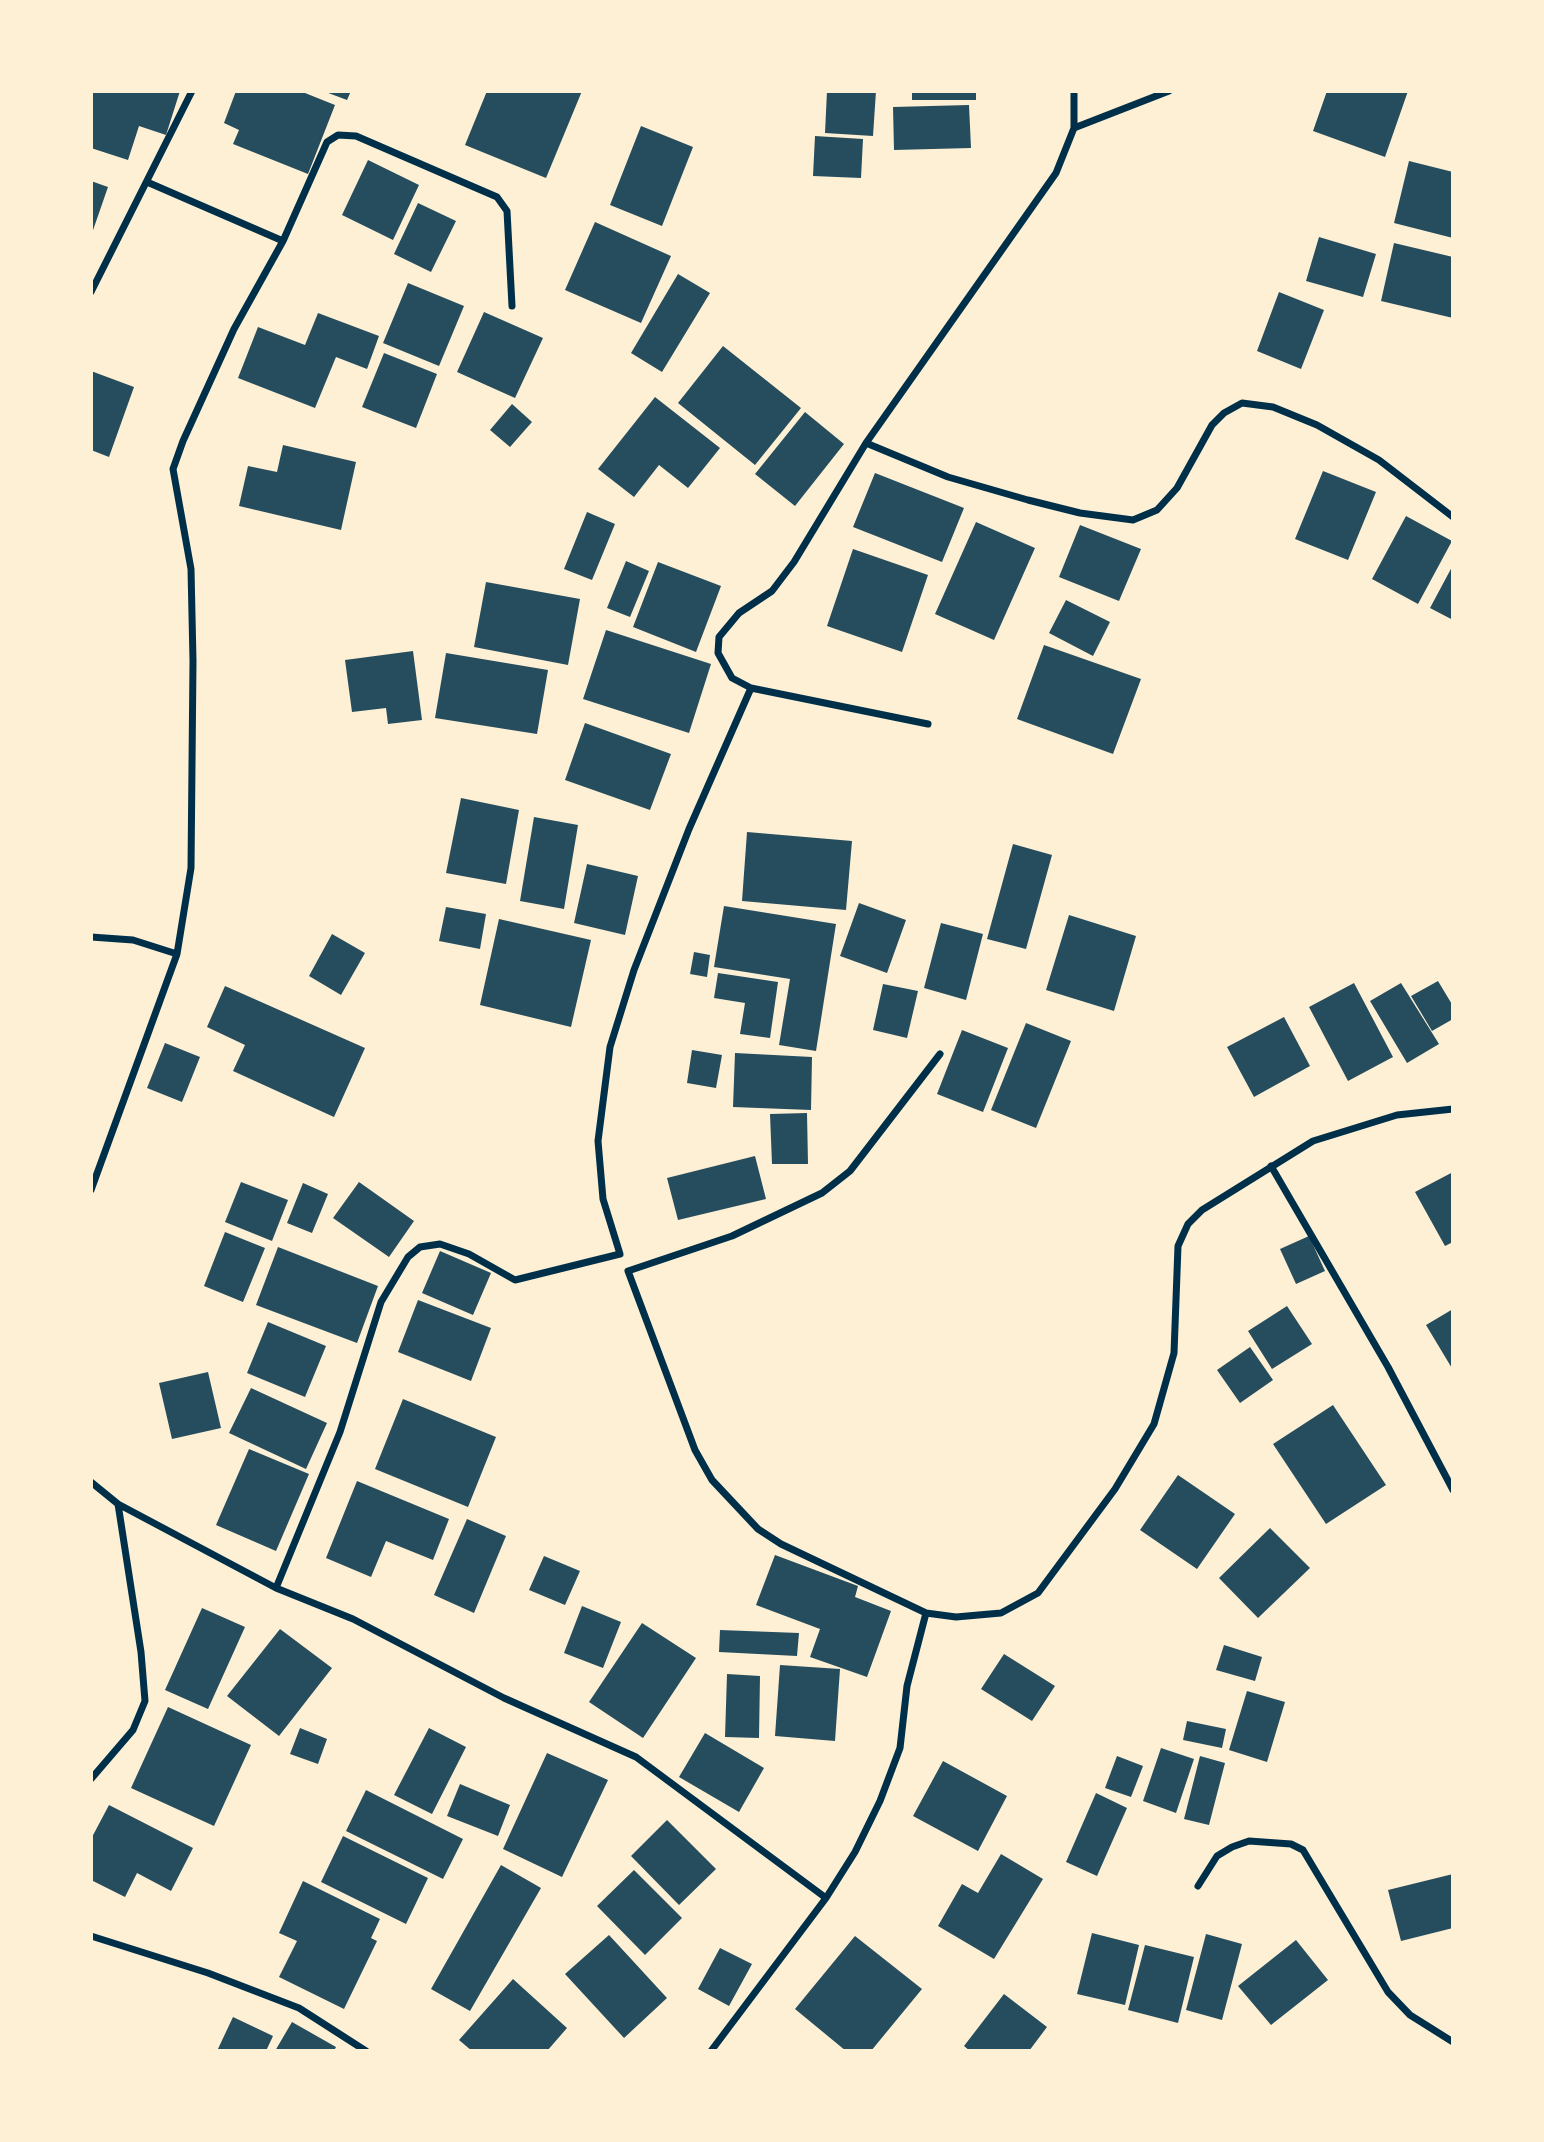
<!DOCTYPE html>
<html>
<head>
<meta charset="utf-8">
<style>
	body { margin:0 }
	#map { position:relative; width:1544px; height:2142px; overflow:hidden; background:#fdf0d5; font-family:"Zilla Slab",serif }
	canvas { display:block }
	.frame { position:absolute; inset:0; border:93px solid #fdf0d5; pointer-events:none }
</style>
</head>
<body>
<div id="map">
<canvas width="1544" height="2142"></canvas>
<div class="frame"></div>
</div>
<script>
const g = document.querySelector('canvas').getContext('2d');
g.lineJoin = 'round';
function fillPath(path, color) {
  g.fillStyle = color;
  g.fill(path, 'evenodd');
}
function shape(rows) {
  const path = new Path2D();
  for (const r of rows) {
    path.moveTo(r[0], r[1]);
    for (let i = 2; i < r.length; i += 2) path.lineTo(r[i], r[i + 1]);
  }
  return path;
}
function stroke(path, color, width, dash) {
  g.strokeStyle = color;
  g.lineWidth = width;
  g.lineCap = dash ? 'butt' : 'round';
  g.setLineDash(dash || []);
  g.stroke(path);
}
const building = shape([
	[91,91,180,91,166,135,139,126,128,160,91,148],
	[236,91,300,91,335,105,308,174,233,144,239,130,224,123],
	[323,91,351,91,347,100],
	[487,91,582,91,546,178,465,145],
	[827,91,876,91,873,136,825,133],
	[912,91,976,91,976,100,912,100],
	[1327,91,1408,91,1385,157,1313,131],
	[969,105,971,148,894,150,893,107],
	[641,126,693,147,662,226,610,205],
	[815,136,863,139,861,178,813,176],
	[368,160,419,185,393,240,342,215],
	[1409,161,1453,172,1453,238,1394,223],
	[91,181,108,187,91,236],
	[418,203,456,221,431,272,394,254],
	[595,222,671,256,641,323,565,290],
	[1319,237,1376,254,1363,297,1306,281],
	[1394,243,1453,257,1453,318,1381,301],
	[678,274,710,293,662,372,631,353],
	[408,283,464,306,439,366,383,343],
	[1279,292,1324,310,1301,369,1257,351],
	[484,312,543,338,515,398,457,372],
	[318,313,379,336,367,369,336,357,315,408,238,378,258,327,305,345],
	[723,346,801,408,755,465,678,403],
	[384,353,437,374,416,428,362,407],
	[91,371,134,387,109,457,91,450],
	[655,397,720,448,688,488,659,465,634,497,598,469],
	[512,404,532,422,510,447,490,430],
	[805,412,844,444,795,506,755,474],
	[283,445,356,462,341,530,239,506,248,466,277,472],
	[1323,471,1376,492,1348,560,1295,539],
	[875,473,964,508,942,562,853,527],
	[587,512,615,524,592,580,564,569],
	[1406,516,1452,541,1418,604,1372,579],
	[976,522,1035,548,994,640,935,614],
	[1080,525,1141,549,1119,601,1059,577],
	[853,549,928,575,902,652,827,626],
	[626,561,649,571,630,617,607,608],
	[658,562,721,586,696,652,633,627],
	[1453,565,1453,620,1430,608],
	[486,582,580,599,568,665,474,647],
	[1066,600,1110,622,1093,656,1049,633],
	[606,630,711,664,689,733,583,699],
	[1044,645,1141,679,1113,754,1017,719],
	[413,651,422,720,388,724,386,708,352,712,345,660],
	[446,653,548,670,537,734,435,718],
	[585,723,671,754,650,810,565,780],
	[461,798,519,810,506,884,446,873],
	[534,817,578,825,564,909,520,901],
	[747,832,852,841,846,910,742,901],
	[1013,844,1052,855,1026,949,987,939],
	[587,864,638,876,625,935,574,923],
	[859,903,906,920,887,973,840,956],
	[724,906,836,924,816,1051,779,1045,790,979,714,967],
	[446,907,486,914,480,949,439,941],
	[1069,915,1136,936,1114,1011,1046,990],
	[499,919,591,940,571,1027,480,1005],
	[941,923,983,934,966,1000,924,988],
	[332,934,365,953,341,995,309,976],
	[694,952,710,955,707,977,690,974],
	[718,973,778,982,770,1038,740,1034,745,1003,714,998],
	[1438,981,1453,1006,1453,1019,1432,1031,1411,996],
	[1354,983,1393,1057,1348,1081,1309,1007],
	[1401,983,1439,1044,1407,1063,1370,1001],
	[883,984,918,991,907,1038,873,1030],
	[225,986,365,1048,334,1117,233,1071,245,1045,207,1027],
	[1284,1017,1310,1066,1254,1097,1227,1047],
	[1026,1023,1071,1041,1036,1128,991,1110],
	[962,1030,1008,1048,983,1112,937,1094],
	[165,1043,200,1057,182,1102,147,1088],
	[692,1050,722,1055,716,1088,687,1083],
	[735,1053,812,1057,811,1110,733,1107],
	[807,1113,808,1164,772,1164,770,1114],
	[755,1156,766,1199,678,1220,667,1178],
	[1453,1172,1453,1242,1445,1246,1415,1192],
	[241,1182,288,1200,272,1241,225,1222],
	[359,1182,414,1221,389,1257,333,1218],
	[303,1183,328,1194,312,1233,287,1223],
	[225,1232,265,1248,243,1302,204,1286],
	[1309,1236,1325,1271,1296,1284,1280,1249],
	[278,1247,378,1286,357,1343,256,1305],
	[440,1251,491,1273,473,1315,422,1293],
	[418,1300,491,1328,471,1381,398,1352],
	[1287,1306,1312,1344,1272,1369,1248,1331],
	[1453,1309,1453,1370,1426,1325],
	[268,1322,326,1346,305,1397,247,1373],
	[1250,1347,1273,1380,1240,1403,1217,1370],
	[208,1372,221,1428,172,1439,159,1383],
	[251,1388,327,1423,306,1469,229,1433],
	[403,1399,496,1437,468,1507,375,1469],
	[1333,1405,1386,1485,1326,1524,1273,1444],
	[249,1449,309,1474,276,1551,216,1525],
	[1178,1475,1235,1514,1197,1569,1140,1530],
	[357,1481,449,1519,433,1560,386,1541,371,1577,326,1558],
	[467,1519,506,1536,474,1613,434,1595],
	[1270,1528,1310,1568,1258,1618,1219,1578],
	[775,1555,858,1586,855,1597,891,1611,867,1677,810,1657,820,1629,756,1605],
	[544,1556,580,1571,565,1605,529,1590],
	[582,1606,621,1622,603,1668,564,1653],
	[202,1608,245,1627,208,1709,165,1690],
	[642,1623,696,1658,643,1738,589,1702],
	[280,1629,332,1668,279,1736,227,1696],
	[720,1630,799,1633,797,1656,719,1652],
	[1224,1645,1262,1657,1255,1681,1216,1670],
	[1004,1654,1055,1686,1032,1721,981,1689],
	[780,1665,840,1669,835,1741,775,1736],
	[727,1674,760,1676,759,1738,725,1737],
	[1247,1691,1285,1702,1267,1762,1229,1750],
	[168,1707,251,1745,214,1826,131,1788],
	[1187,1721,1226,1729,1222,1748,1183,1740],
	[300,1728,327,1739,318,1764,290,1754],
	[429,1728,466,1747,432,1814,394,1795],
	[705,1733,764,1768,739,1812,679,1777],
	[1161,1748,1194,1759,1176,1813,1143,1801],
	[547,1753,608,1780,562,1877,503,1849],
	[1117,1756,1143,1766,1131,1797,1105,1788],
	[1200,1756,1225,1763,1209,1825,1184,1819],
	[943,1761,1007,1796,978,1851,913,1816],
	[460,1784,510,1805,498,1836,447,1816],
	[366,1790,463,1839,443,1879,346,1831],
	[1096,1793,1127,1808,1097,1876,1066,1862],
	[109,1805,193,1848,171,1891,137,1873,125,1897,91,1880,91,1839],
	[667,1820,716,1869,679,1905,631,1856],
	[343,1836,428,1878,406,1924,321,1882],
	[1001,1854,1043,1879,994,1959,938,1926,962,1884,978,1893],
	[501,1865,541,1888,470,2011,431,1989],
	[634,1870,682,1918,645,1955,597,1906],
	[1453,1874,1453,1928,1401,1941,1388,1890],
	[303,1881,380,1919,371,1938,377,1941,344,2009,279,1977,297,1941,279,1933],
	[1092,1933,1139,1945,1125,2005,1077,1994],
	[1206,1934,1242,1944,1222,2020,1186,2010],
	[609,1935,667,1998,624,2038,565,1974],
	[855,1936,922,1989,871,2051,846,2051,795,2009],
	[1296,1940,1328,1980,1271,2025,1238,1986],
	[1145,1945,1194,1957,1178,2023,1128,2010],
	[720,1948,752,1964,729,2006,698,1989],
	[513,1979,567,2028,547,2051,472,2051,459,2040],
	[1004,1994,1047,2027,1029,2051,970,2051,964,2046],
	[233,2017,273,2036,266,2051,217,2051],
	[292,2022,336,2047,334,2051,275,2051]
]);
const minor = shape([
	[1074,128,1169,91],
	[147,182,283,241],
	[91,292,192,91],
	[866,443,948,477,1028,500,1080,513,1133,520,1157,510,1177,488,1212,425,1224,413,1242,403,1273,407,1317,425,1379,460,1453,517],
	[751,688,732,678,718,653,719,637,739,613,772,591,794,562,866,443,1056,173,1074,128,1074,91],
	[91,937,133,940,177,954],
	[1271,1166,1388,1367,1453,1490],
	[91,1190,177,954,191,868,193,661,191,569,173,469,183,441,234,329,283,241,327,142,338,135,356,136,497,197,507,211,512,306],
	[91,1482,118,1504,141,1652,145,1701,133,1730,91,1779],
	[118,1504,276,1588,353,1619,504,1698,636,1757,826,1898],
	[276,1588,340,1432,381,1302,408,1257,420,1247,440,1244,469,1254,515,1280,620,1254,603,1199,598,1141,610,1047,634,970,689,829,751,688,928,724],
	[926,1613,781,1544,758,1529,712,1480,695,1450,628,1271,732,1236,822,1193,850,1171,940,1054],
	[1198,1886,1217,1856,1232,1847,1249,1841,1291,1844,1303,1850,1388,1992,1410,2015,1453,2042],
	[91,1936,208,1973,299,2008,366,2051],
	[711,2051,826,1898,855,1852,880,1801,900,1748,907,1686,926,1613,956,1617,1001,1613,1038,1593,1115,1489,1154,1424,1174,1353,1178,1246,1188,1224,1202,1210,1313,1141,1397,1115,1453,1109]
]);
fillPath(building, '#264d5e');
stroke(minor, '#003049', 7);
</script>
</body>
</html>
